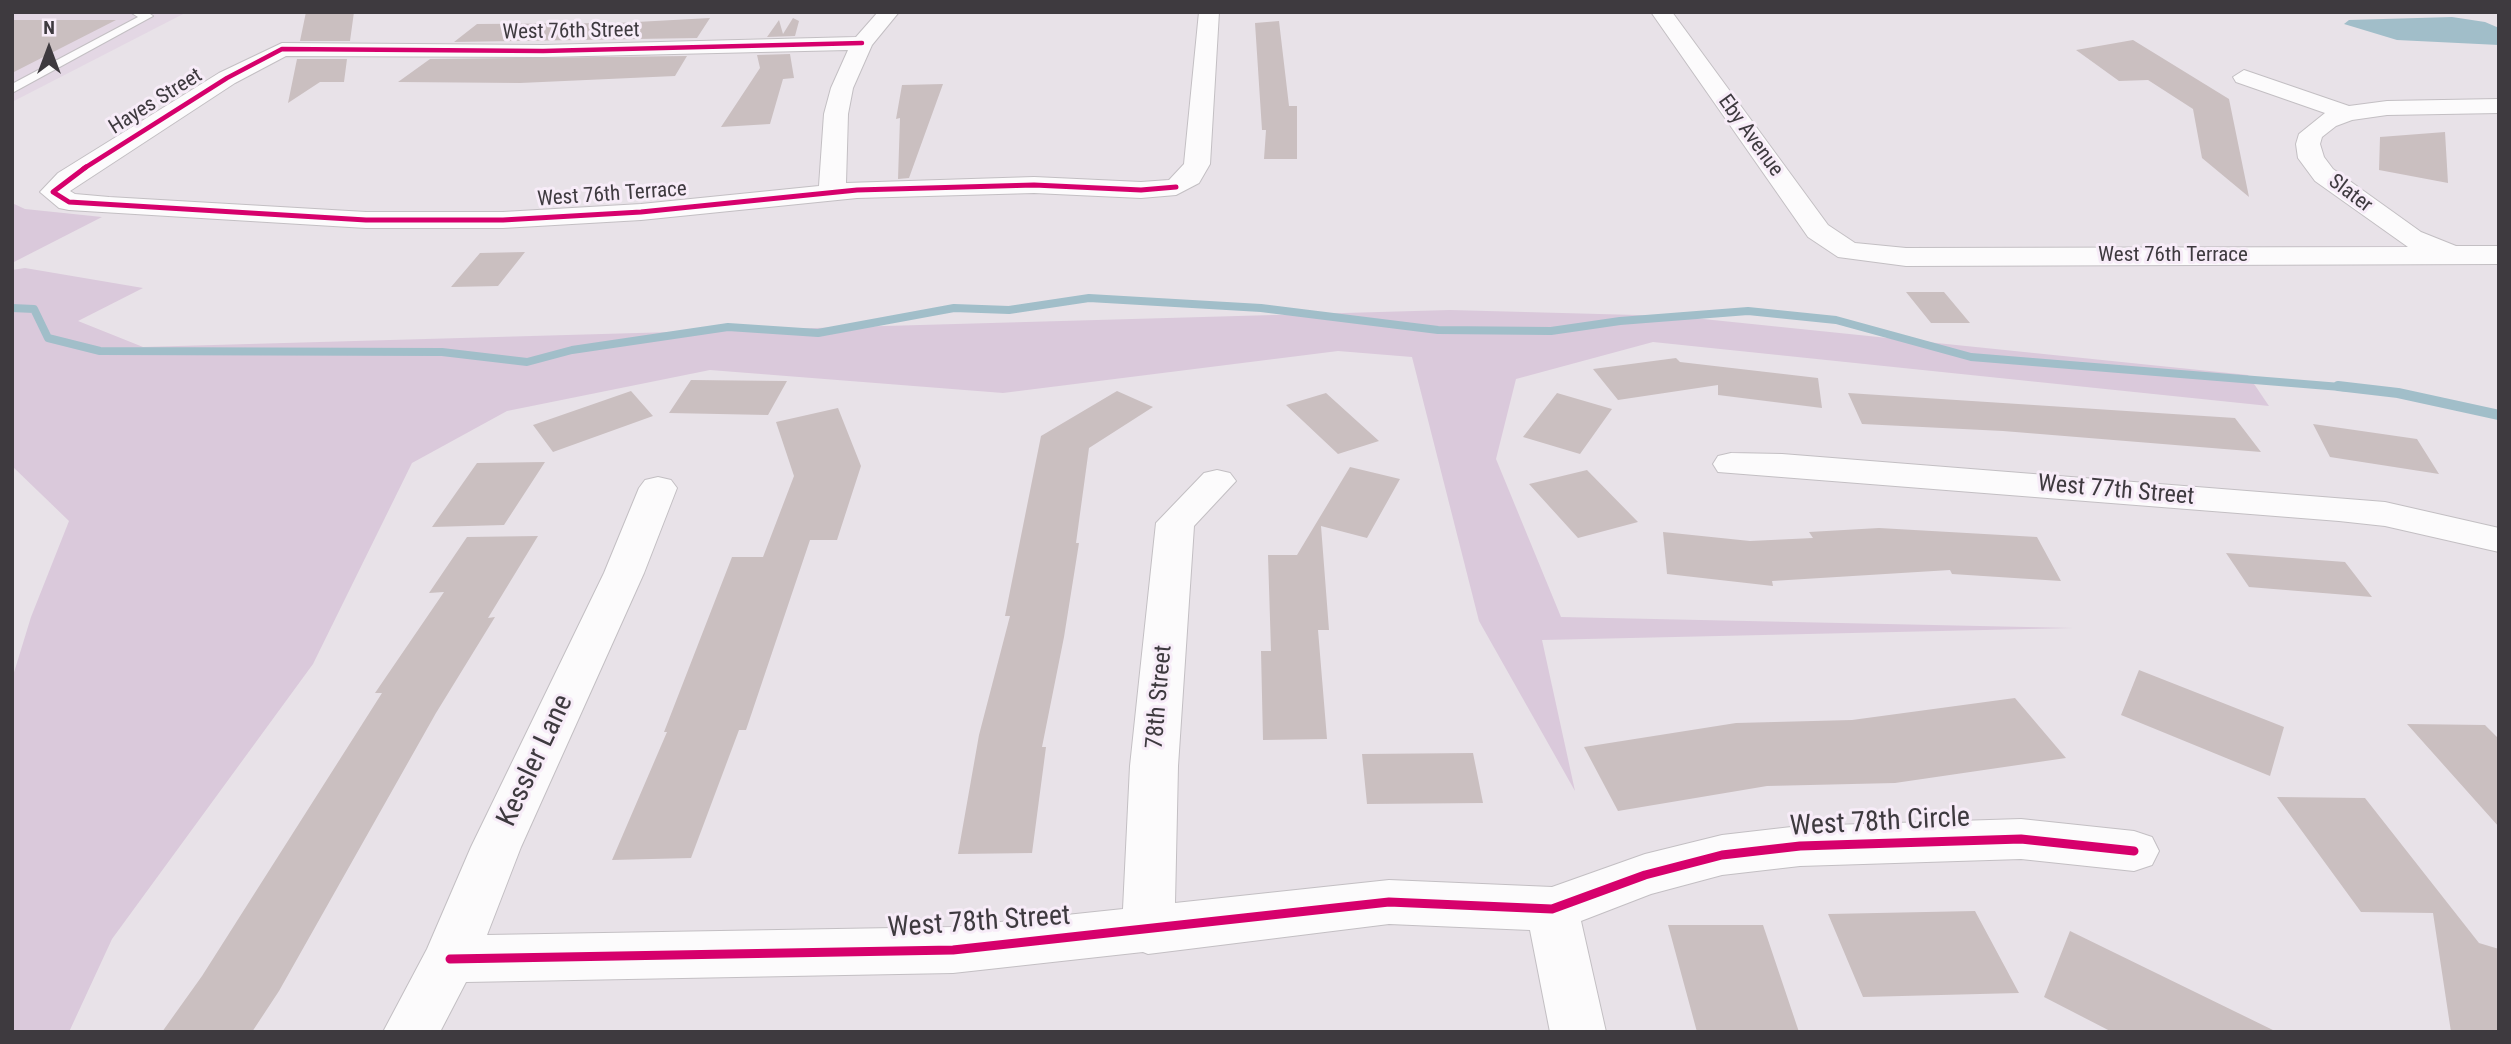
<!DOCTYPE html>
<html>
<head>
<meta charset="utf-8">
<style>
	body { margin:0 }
	#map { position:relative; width:2511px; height:1044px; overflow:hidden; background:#e8e2e8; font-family:"Roboto Condensed",sans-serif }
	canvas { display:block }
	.frame { position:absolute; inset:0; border:14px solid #3e3a3f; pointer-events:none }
	.north { position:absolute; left:14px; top:14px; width:70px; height:70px; -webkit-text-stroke:5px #f7ecf8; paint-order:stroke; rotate:0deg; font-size:19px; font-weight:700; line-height:28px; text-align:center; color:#3e3a3f }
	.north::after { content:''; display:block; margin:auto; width:24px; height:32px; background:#3e3a3f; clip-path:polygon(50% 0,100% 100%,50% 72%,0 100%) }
</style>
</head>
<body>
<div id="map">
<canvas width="2511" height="1044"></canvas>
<div class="frame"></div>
<div class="north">N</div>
</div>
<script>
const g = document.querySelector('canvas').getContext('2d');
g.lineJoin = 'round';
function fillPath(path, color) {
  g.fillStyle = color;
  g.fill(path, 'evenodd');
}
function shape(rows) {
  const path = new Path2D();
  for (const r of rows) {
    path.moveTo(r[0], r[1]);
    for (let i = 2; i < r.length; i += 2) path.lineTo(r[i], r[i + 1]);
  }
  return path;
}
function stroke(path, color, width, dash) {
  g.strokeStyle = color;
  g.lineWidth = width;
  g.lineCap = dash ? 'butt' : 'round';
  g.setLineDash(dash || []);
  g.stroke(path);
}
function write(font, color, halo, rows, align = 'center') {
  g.font = font + ' "Roboto Condensed",sans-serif';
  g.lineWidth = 6;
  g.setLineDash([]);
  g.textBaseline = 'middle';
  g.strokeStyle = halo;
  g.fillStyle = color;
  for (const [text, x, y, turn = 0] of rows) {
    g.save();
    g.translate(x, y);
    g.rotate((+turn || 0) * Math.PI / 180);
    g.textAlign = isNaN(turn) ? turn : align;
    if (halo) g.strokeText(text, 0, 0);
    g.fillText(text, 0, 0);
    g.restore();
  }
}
const built = shape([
	[12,12,187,12,12,102]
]);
const green = shape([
	[12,203,25,209,102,217,12,263],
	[25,268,143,288,78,321,143,347,1450,310,1674,316,2248,375,2269,406,1653,342,1516,379,1496,459,1561,617,2073,628,1542,640,1575,791,1479,621,1412,357,1338,351,1003,393,710,370,507,411,412,463,313,664,112,939,69,1032,12,1032,12,679,31,617,69,521,12,466,12,270]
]);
const water = shape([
	[2452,17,2485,22,2499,28,2499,45,2397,40,2344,24,2349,20]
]);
const streamFar1 = shape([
	[12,308,34,309,48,338,100,351,442,352,527,362,572,350,728,327,818,333,954,308,1009,310,1089,298,1261,308,1438,330,1551,331,1620,321,1748,311,1836,320,1971,357,2353,388]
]);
const stream = shape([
	[2338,386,2398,393,2499,415]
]);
const building = shape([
	[306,12,354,12,350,41,300,41],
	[710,18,697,38,454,42,477,24,618,23],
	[793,18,799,21,795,36,767,37,779,20,783,34],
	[12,20,116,20,12,73],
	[1279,21,1289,106,1297,106,1297,159,1264,159,1266,130,1262,130,1255,23],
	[2133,40,2229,99,2249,197,2202,158,2193,109,2148,80,2119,81,2076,50],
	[790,54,794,78,783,79,770,124,721,127,760,68,757,55],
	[687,56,675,76,520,83,398,82,430,59],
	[297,59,347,59,344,82,320,82,288,103],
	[943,84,909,178,898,179,900,118,896,119,902,85],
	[2445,132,2448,183,2379,170,2380,137],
	[525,252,498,286,451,287,480,253],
	[1906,292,1944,292,1970,323,1931,323],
	[1676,358,1680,362,1818,378,1822,408,1718,395,1718,385,1618,400,1593,369],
	[691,380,787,381,768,415,669,413],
	[631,391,653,416,553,452,533,425],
	[1117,391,1153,407,1089,448,1076,543,1079,543,1064,637,1042,747,1046,747,1032,853,958,854,979,735,1010,616,1005,616,1041,436],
	[1326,393,1379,441,1338,454,1286,405],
	[1557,393,1612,409,1580,454,1523,437],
	[1848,393,2235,418,2261,452,2003,431,1862,424],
	[838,408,861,466,837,540,810,540,746,730,739,730,691,858,612,860,667,732,664,732,732,557,763,557,794,476,776,422],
	[2313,424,2417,439,2439,474,2330,457],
	[545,462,504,525,432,527,477,463],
	[1350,467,1400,479,1367,538,1321,526,1329,630,1318,630,1327,739,1263,740,1261,651,1271,651,1268,555,1297,555],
	[1587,470,1638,522,1578,538,1529,484],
	[1879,528,2037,537,2061,581,1952,574,1950,570,1772,581,1773,586,1667,574,1663,532,1750,541,1813,538,1809,532],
	[538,536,488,618,495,617,436,713,279,991,252,1032,162,1032,202,976,382,693,375,693,444,592,429,593,467,537],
	[2226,553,2345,562,2372,597,2249,587],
	[2139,670,2284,727,2270,776,2121,715],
	[2015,698,2066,758,1895,783,1767,786,1618,811,1584,747,1736,723,1852,720],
	[2407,724,2485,725,2499,739,2499,827],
	[1473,753,1483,803,1367,804,1362,754],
	[2277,797,2365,798,2479,943,2499,949,2499,1032,2451,1032,2433,913,2361,912],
	[1975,911,2019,993,1863,997,1828,914],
	[1668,925,1763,925,1799,1032,1697,1032],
	[2070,931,2277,1032,2112,1032,2044,997]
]);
const service = shape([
	[130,12,147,12,153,16,12,93,12,84,138,17,130,12]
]);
const minor = shape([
	[878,12,899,12,872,45,853,88,848,114,846,183,1034,177,1141,182,1169,180,1184,164,1199,12,1219,12,1210,164,1199,183,1176,195,1141,198,1034,193,857,198,641,220,503,228,366,228,69,210,59,208,40,192,58,173,219,73,282,43,543,45,856,37,878,12],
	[848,50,831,88,824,114,819,186,641,204,503,212,366,212,109,197,75,194,70,191,235,83,286,56,543,57,848,50],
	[1651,12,1672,12,1828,225,1855,243,1906,248,2408,247,2315,181,2298,158,2296,144,2299,134,2325,113,2236,82,2233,77,2244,70,2349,106,2387,101,2499,99,2499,113,2387,115,2352,120,2336,126,2322,137,2320,144,2324,157,2333,169,2421,232,2456,246,2499,246,2499,264,1906,266,1838,257,1808,237,1651,12],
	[1731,453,1782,454,2385,502,2499,528,2499,552,2385,526,2339,521,1718,472,1713,464,1718,456,1731,453],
	[1217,470,1230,473,1236,481,1194,526,1178,766,1175,903,1389,880,1552,887,1645,854,1722,835,1800,826,2021,819,2134,831,2152,837,2159,851,2152,865,2134,871,2021,859,1800,866,1722,875,1651,894,1581,921,1606,1032,1550,1032,1530,930,1389,924,1148,954,1143,952,953,973,466,982,440,1032,383,1032,427,949,471,847,604,573,639,488,645,480,658,477,671,480,677,488,644,573,521,847,487,935,953,927,1123,909,1130,766,1156,523,1204,473,1217,470]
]);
const cyclewayFar2 = shape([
	[83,169,227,78,282,49,543,51,862,43]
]);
const cyclewayFar1 = shape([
	[86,167,53,192,69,202,366,220,503,220,641,212,857,190,1034,185,1141,190,1176,187]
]);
const cycleway = shape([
	[450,959,953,950,1389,902,1552,909,1645,875,1722,855,1800,846,2021,839,2134,851]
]);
const farStreetnames = [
	["West 76th Street",571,32,-1],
	["Hayes Street",156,102,-32],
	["Eby Avenue",1750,136,54],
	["Slater",2350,194,37],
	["West 76th Terrace",612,195,-4],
	["West 76th Terrace",2173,256]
];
const streetNames = [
	["West 77th Street",2116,491,5],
	["78th Street",1160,697,-85]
];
const nearStreetnames = [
	["Kessler Lane",536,761,-65],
	["West 78th Circle",1880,823,-3],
	["West 78th Street",979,923,-4]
];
fillPath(built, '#e3d7e4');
fillPath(green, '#dac9db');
fillPath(water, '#a1bec9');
stroke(streamFar1, '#a1bec9', 8);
stroke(stream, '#a1bec9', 10);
fillPath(building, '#cabfc0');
stroke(service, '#c3bfc3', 2);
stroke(minor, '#c3bfc3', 2);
fillPath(service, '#fcfbfc');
fillPath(minor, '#fcfbfc');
stroke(cyclewayFar2, '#d6006c', 4.5);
stroke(cyclewayFar1, '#d6006c', 5);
stroke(cycleway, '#d6006c', 9);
write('21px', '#3e3a3f', '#f7ecf8', farStreetnames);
write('24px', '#3e3a3f', '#f7ecf8', streetNames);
write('28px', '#3e3a3f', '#f7ecf8', nearStreetnames);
</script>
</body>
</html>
